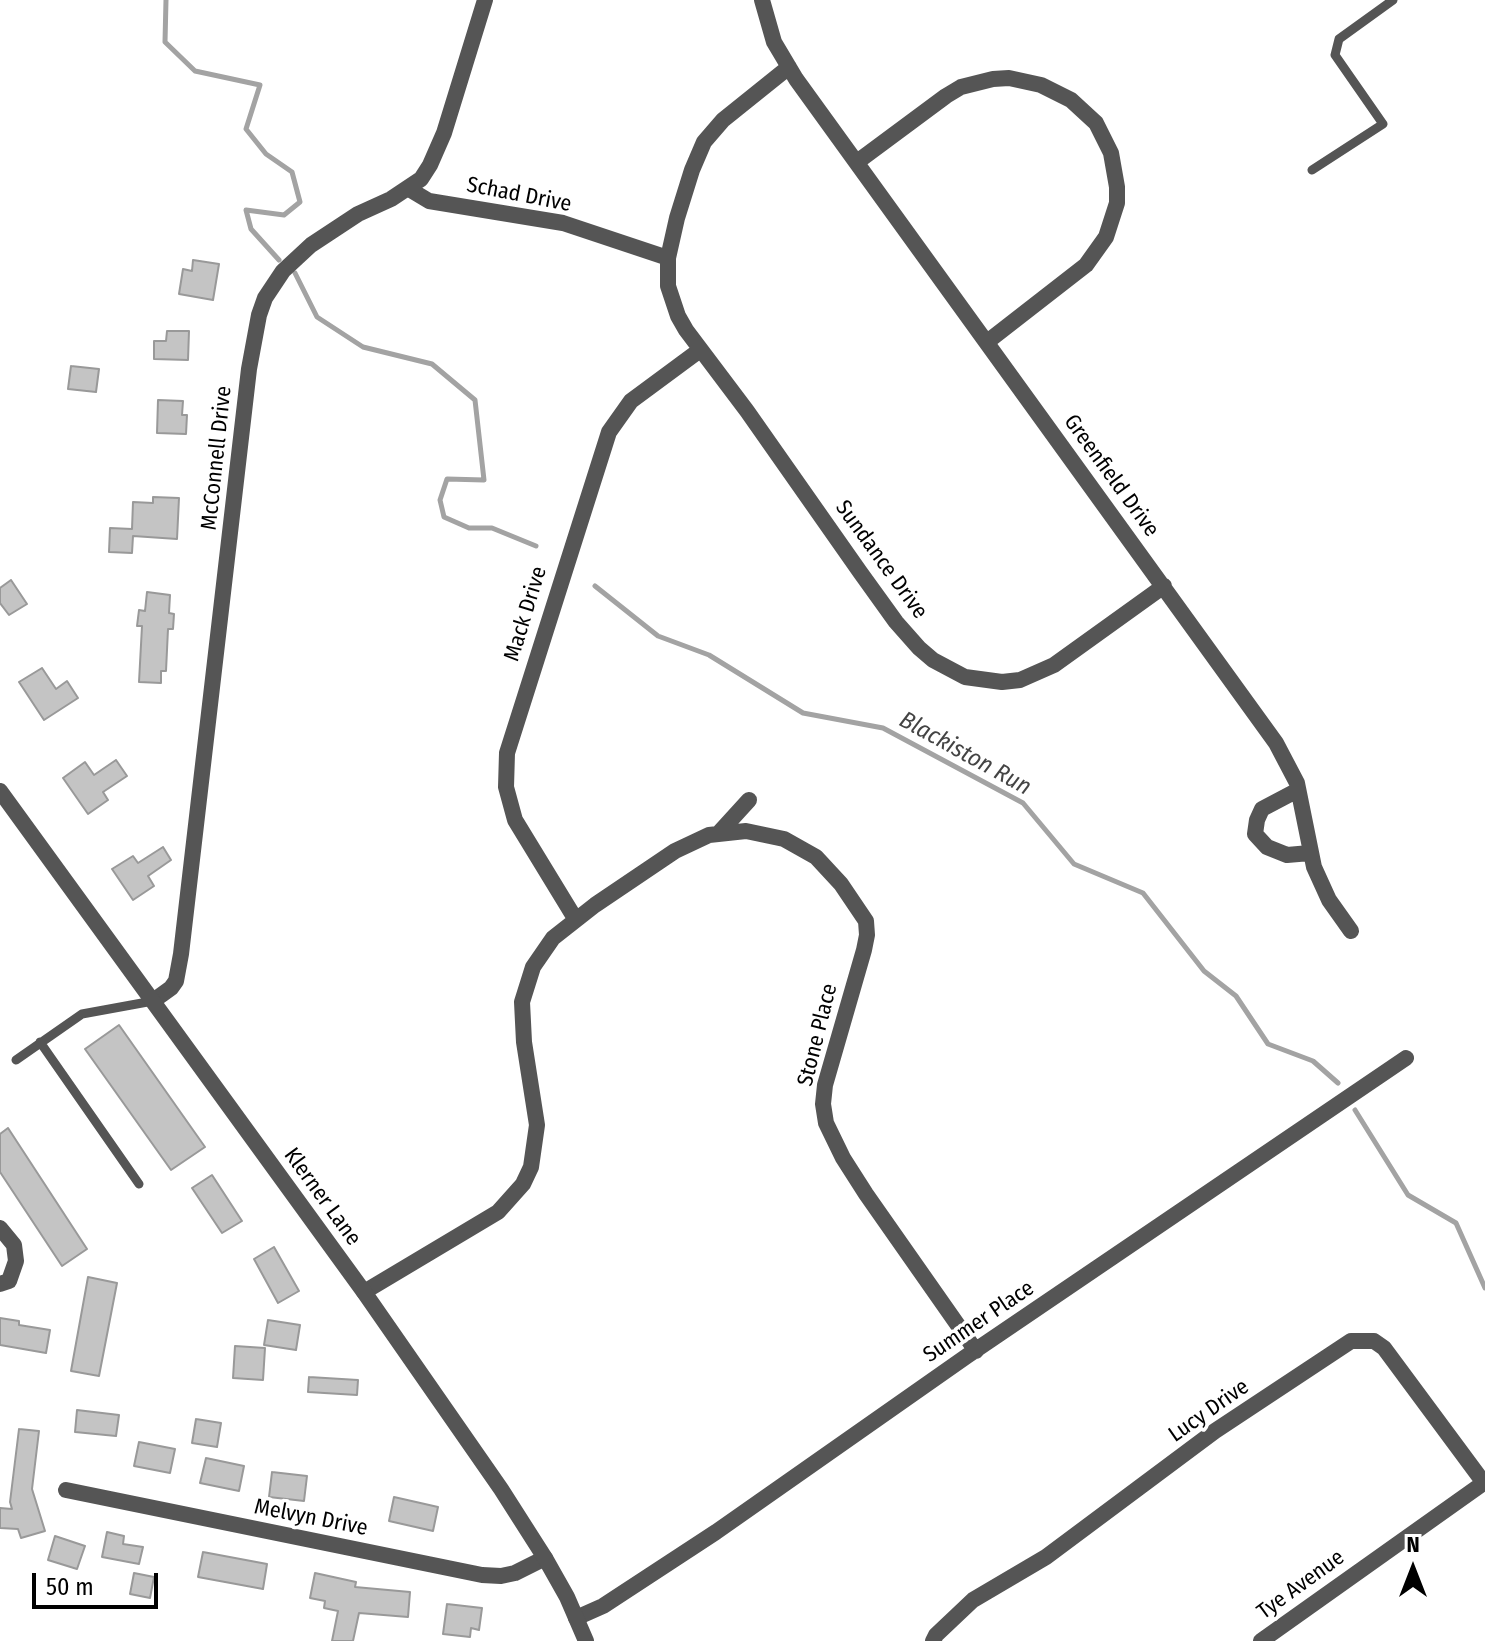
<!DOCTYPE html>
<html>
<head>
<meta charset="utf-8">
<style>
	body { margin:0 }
	#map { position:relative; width:1485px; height:1641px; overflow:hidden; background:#fff; font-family:"Fira Sans Condensed",sans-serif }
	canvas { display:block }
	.north { position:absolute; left:1373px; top:1529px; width:80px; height:80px; -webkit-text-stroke:6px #fff; paint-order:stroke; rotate:0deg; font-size:22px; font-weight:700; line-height:32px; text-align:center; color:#000 }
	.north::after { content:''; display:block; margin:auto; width:28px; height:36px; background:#000; clip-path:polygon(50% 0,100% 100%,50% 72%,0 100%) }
	.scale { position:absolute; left:32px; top:1573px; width:126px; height:36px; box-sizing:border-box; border:4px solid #000; border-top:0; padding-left:10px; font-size:24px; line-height:28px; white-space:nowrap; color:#000; -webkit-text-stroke:6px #fff; paint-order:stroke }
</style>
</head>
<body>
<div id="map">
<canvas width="1485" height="1641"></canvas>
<div class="north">N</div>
<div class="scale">50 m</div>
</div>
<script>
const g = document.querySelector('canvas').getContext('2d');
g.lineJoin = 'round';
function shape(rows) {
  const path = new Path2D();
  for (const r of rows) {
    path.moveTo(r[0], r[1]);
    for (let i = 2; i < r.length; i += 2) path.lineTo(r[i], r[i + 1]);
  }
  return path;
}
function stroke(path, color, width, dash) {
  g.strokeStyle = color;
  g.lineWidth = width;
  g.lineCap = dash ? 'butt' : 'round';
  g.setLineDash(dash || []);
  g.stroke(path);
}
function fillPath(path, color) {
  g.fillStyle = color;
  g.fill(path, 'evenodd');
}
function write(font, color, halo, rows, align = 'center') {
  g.font = font + ' "Fira Sans Condensed",sans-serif';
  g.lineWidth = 7;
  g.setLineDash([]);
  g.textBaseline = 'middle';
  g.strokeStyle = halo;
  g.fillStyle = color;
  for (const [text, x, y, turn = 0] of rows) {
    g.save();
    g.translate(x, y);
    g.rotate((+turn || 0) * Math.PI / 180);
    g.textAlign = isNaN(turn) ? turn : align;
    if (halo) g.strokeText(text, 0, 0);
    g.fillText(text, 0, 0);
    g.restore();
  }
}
const stream = shape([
	[166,0,165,42,195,71,260,85,246,129,266,154,292,172,300,202,284,215,246,210,251,229,279,260],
	[295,273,317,317,363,347,432,364,475,400,484,480,447,479,440,500,444,517,469,528,492,528,536,546],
	[595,586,658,636,709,655,803,713,883,728,1023,803,1074,864,1143,893,1204,971,1236,996,1268,1044,1313,1061,1338,1083],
	[1355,1110,1408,1195,1456,1223,1485,1288]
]);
const building = shape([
	[193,260,219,264,213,300,179,294,183,269,192,271,193,260],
	[167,331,189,331,188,360,154,359,154,341,166,341,167,331],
	[71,366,99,369,96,392,68,389,71,366],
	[158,400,183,401,182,415,187,415,186,434,157,433,158,400],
	[153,497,179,498,177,539,133,536,132,553,109,552,110,528,132,529,133,502,153,503,153,497],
	[11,580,27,604,9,615,0,603,0,588,11,580],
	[147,592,170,595,169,613,174,614,173,629,168,629,166,671,161,671,161,683,139,682,142,626,137,626,139,610,145,611,147,592],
	[42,668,56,689,67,681,78,698,44,720,19,682,42,668],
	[116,760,127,776,103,792,108,800,88,814,63,778,85,762,94,775,116,760],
	[163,847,171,860,148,876,154,886,133,900,112,869,133,856,138,863,163,847],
	[119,1025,205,1147,171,1170,85,1049,119,1025],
	[8,1128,87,1249,62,1266,0,1172,0,1134,8,1128],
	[212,1175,242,1221,222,1233,192,1188,212,1175],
	[274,1247,299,1291,278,1303,254,1259,274,1247],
	[88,1277,117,1283,99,1376,71,1371,88,1277],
	[0,1318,19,1321,19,1325,50,1330,46,1353,0,1345,0,1318],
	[268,1320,300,1325,296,1350,264,1345,268,1320],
	[235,1346,265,1348,263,1380,233,1378,235,1346],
	[309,1377,358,1380,357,1395,308,1392,309,1377],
	[77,1410,119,1415,116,1436,75,1432,77,1410],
	[196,1419,221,1423,217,1447,192,1443,196,1419],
	[19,1429,39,1431,32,1489,45,1531,21,1538,18,1529,0,1528,0,1508,12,1509,10,1502,19,1429],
	[139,1442,175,1449,170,1473,134,1466,139,1442],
	[206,1458,244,1466,239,1491,200,1483,206,1458],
	[272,1472,307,1476,304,1501,269,1497,272,1472],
	[394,1497,438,1507,433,1531,389,1521,394,1497],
	[107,1532,124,1536,123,1544,143,1547,139,1564,102,1557,107,1532],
	[55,1536,85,1546,77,1569,48,1560,55,1536],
	[203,1552,267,1564,263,1589,198,1577,203,1552],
	[134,1573,154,1577,150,1598,130,1594,134,1573],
	[315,1573,356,1582,355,1587,410,1592,408,1617,359,1613,353,1641,332,1641,338,1611,324,1608,325,1601,310,1598,315,1573],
	[447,1604,482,1608,479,1630,471,1628,470,1637,443,1634,447,1604]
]);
const service = shape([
	[1312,170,1383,124,1335,55,1339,39,1393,0],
	[40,1042,139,1184],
	[16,1060,82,1014,153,1001]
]);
const minor = shape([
	[762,0,774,42,796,79,1276,743,1297,783,1314,867,1329,900,1351,931],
	[789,67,723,120,704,142,692,170,677,218,668,258,668,286,678,316,686,330,747,411,860,572,896,622,919,648,933,660,965,677,1002,682,1020,680,1054,665,1164,586],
	[857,162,946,96,961,87,993,79,1009,78,1041,85,1071,100,1096,123,1111,153,1117,187,1117,203,1106,237,1086,265,987,342],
	[409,189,429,201,563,223,668,258],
	[1298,790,1262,809,1257,820,1255,834,1267,847,1287,855,1310,853],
	[718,834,749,800],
	[576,920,515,820,506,787,507,753,609,432,631,401,700,350],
	[153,1001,171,988,176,981,181,954,249,369,259,315,265,298,283,271,311,245,358,214,391,199,421,179,430,165,444,133,485,0],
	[0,1228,14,1245,16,1261,9,1281,0,1284],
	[364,1292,498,1212,523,1184,531,1167,537,1125,524,1042,522,1002,533,967,553,938,595,905,675,851,709,835,746,831,784,839,816,857,841,884,866,921,867,935,864,950,825,1085,823,1104,826,1123,843,1158,866,1194,976,1351],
	[66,1490,482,1575,501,1576,515,1573,545,1558],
	[576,1618,603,1606,716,1532,967,1356,1406,1058],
	[933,1641,936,1635,973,1600,1046,1557,1215,1431,1351,1341,1374,1341,1384,1348,1484,1483],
	[1261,1641,1485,1482]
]);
const tertiary = shape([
	[0,791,364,1292,501,1489,545,1558,567,1597,586,1641]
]);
const streetNames = [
	["Schad Drive",519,195,11],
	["McConnell Drive",217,458,-84],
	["Greenfield Drive",1111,476,54],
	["Sundance Drive",881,560,54],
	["Mack Drive",526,614,-73],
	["Stone Place",818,1035,-76],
	["Klerner Lane",322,1197,54],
	["Summer Place",979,1322,-34],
	["Lucy Drive",1209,1411,-35],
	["Melvyn Drive",311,1518,11],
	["Tye Avenue",1301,1585,-36]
];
const waterNames = [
	["Blackiston Run",965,754,29]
];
stroke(stream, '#a3a3a3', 5);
fillPath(building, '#c4c4c4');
stroke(building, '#999', 2);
stroke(service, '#555', 9);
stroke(minor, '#555', 16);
stroke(tertiary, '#555', 16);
write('22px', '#000', '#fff', streetNames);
write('italic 24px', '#444', '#fff', waterNames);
</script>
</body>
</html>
